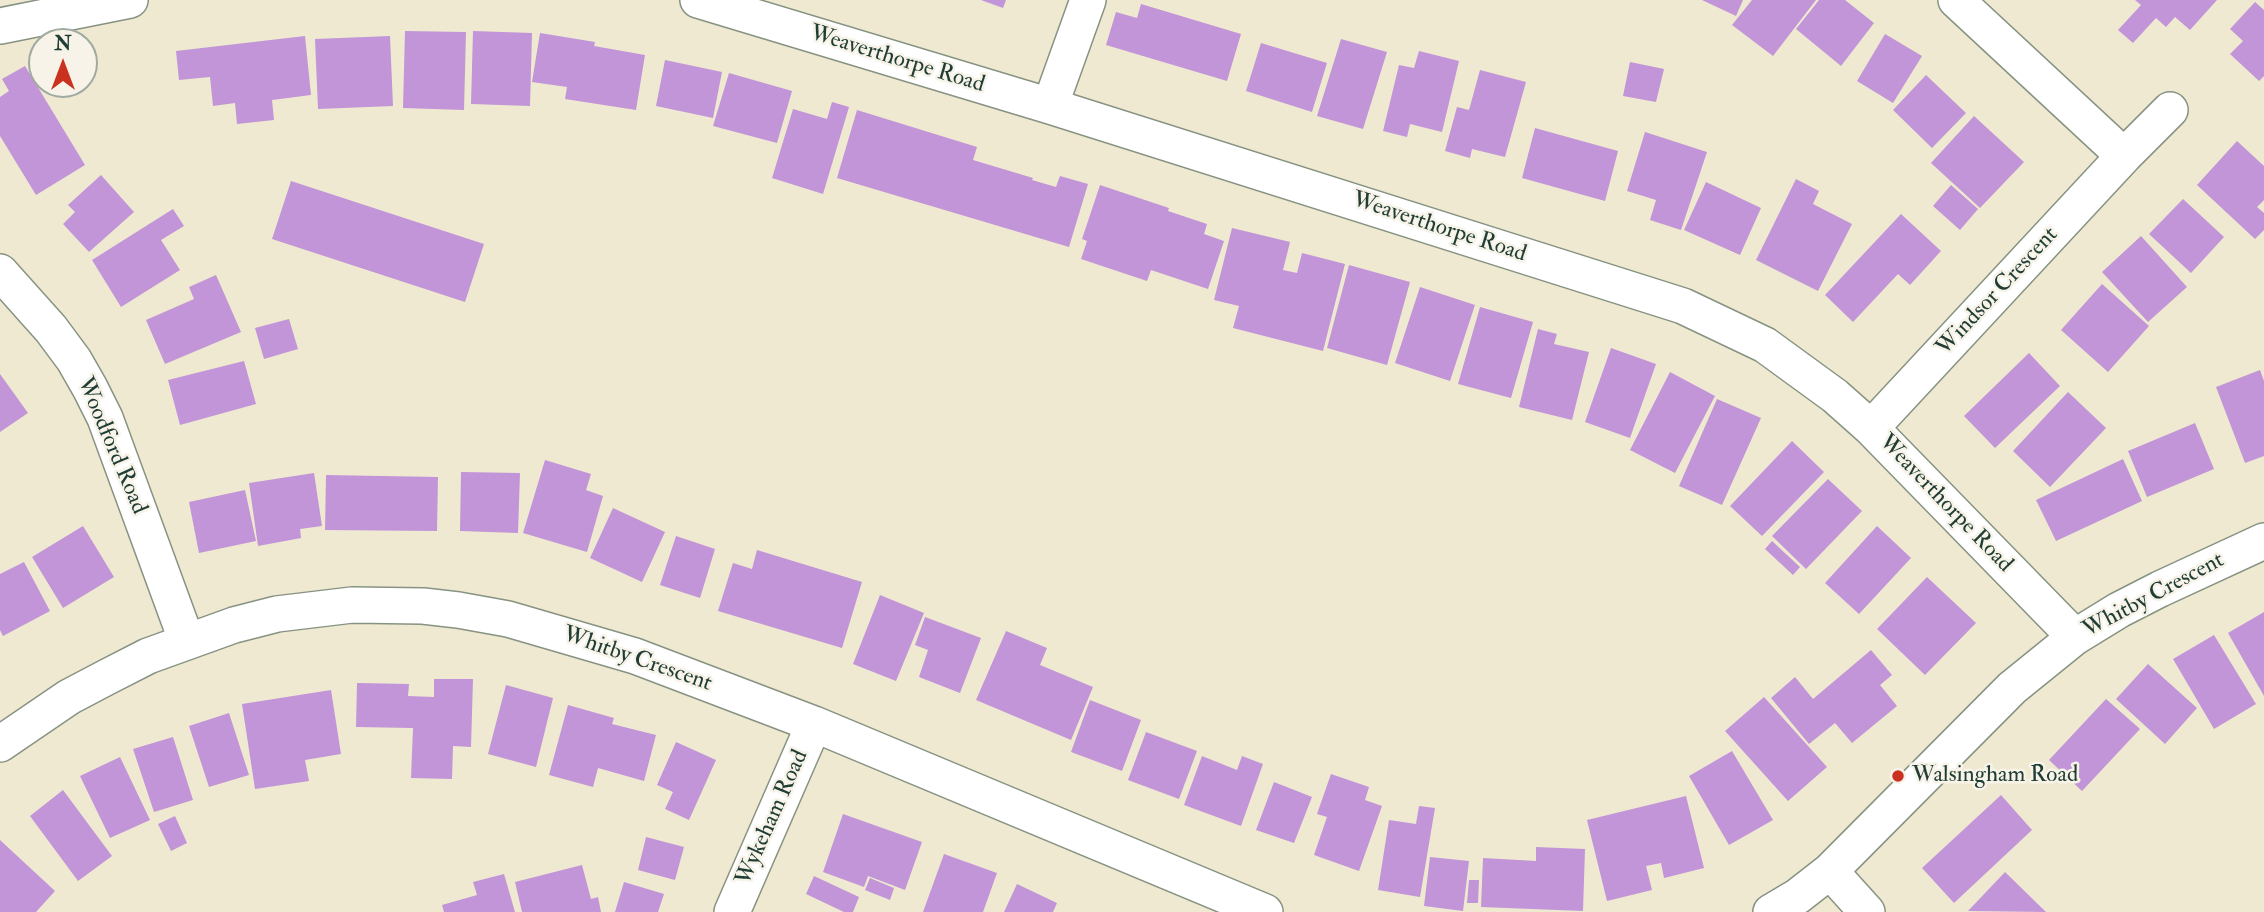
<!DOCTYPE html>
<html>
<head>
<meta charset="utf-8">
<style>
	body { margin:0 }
	#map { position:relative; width:2264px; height:912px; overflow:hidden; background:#efe9d1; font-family:"IM FELL Double Pica",serif }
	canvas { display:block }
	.north { position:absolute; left:28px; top:28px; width:70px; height:70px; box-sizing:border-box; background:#f7f3e8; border:2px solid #a1aaa0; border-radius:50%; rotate:0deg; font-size:19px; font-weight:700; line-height:28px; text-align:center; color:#1f3d34 }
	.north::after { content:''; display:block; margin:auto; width:24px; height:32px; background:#c8321e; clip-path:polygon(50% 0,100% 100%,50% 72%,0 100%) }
</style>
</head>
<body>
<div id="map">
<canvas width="2264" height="912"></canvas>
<div class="north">N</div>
</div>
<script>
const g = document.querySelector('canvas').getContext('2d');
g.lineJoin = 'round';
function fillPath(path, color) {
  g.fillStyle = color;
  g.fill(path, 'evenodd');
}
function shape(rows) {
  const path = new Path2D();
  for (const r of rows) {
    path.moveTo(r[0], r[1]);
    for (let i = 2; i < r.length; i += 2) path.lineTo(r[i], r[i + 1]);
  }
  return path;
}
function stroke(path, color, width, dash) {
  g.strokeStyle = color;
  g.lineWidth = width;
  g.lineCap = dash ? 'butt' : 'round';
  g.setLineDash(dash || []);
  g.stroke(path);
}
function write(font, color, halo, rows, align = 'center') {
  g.font = font + ' "IM FELL Double Pica",serif';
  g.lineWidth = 5;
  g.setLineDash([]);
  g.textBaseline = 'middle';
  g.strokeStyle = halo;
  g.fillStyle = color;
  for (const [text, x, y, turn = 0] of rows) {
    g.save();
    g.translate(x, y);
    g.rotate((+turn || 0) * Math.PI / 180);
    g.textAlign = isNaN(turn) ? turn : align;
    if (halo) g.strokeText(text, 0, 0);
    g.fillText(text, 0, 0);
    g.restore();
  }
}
const building = shape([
	[981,0,1006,0,1003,8],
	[1702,0,1743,0,1736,16],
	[1752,0,1816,0,1773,56,1732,25],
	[1819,0,1845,0,1874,23,1841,66,1796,29],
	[2135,0,2217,0,2190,30,2175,17,2166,27,2156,18,2133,43,2118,30,2141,5],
	[2255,2,2264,10,2264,76,2259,81,2230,54,2243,41,2230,29],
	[1141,4,1241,34,1227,81,1106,45,1116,12,1137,18],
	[405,31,466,32,464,110,403,108],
	[473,31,532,33,530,106,471,104],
	[540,33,595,42,594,46,645,55,636,110,565,99,567,87,532,82],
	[1885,34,1922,56,1893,103,1857,81],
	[305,36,311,95,272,100,274,120,237,124,235,103,213,106,210,77,179,80,176,51],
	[390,36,393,106,318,109,315,39],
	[1341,39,1387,52,1363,129,1317,116],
	[1261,43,1327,63,1312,112,1246,91],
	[1419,51,1459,61,1442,132,1410,124,1407,137,1383,131,1399,65,1414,68],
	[665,60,722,72,713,118,656,106],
	[1630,62,1664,69,1656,102,1623,96],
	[25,66,85,165,36,195,0,136,0,97,9,91,2,79],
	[1480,70,1526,82,1505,157,1472,149,1470,158,1445,151,1457,107,1469,110],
	[729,73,792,91,777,143,713,126],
	[1926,75,1966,113,1932,148,1893,110],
	[832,102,849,107,823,194,772,178,793,109,827,119],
	[857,110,977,147,973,160,1033,178,1032,180,1056,187,1060,176,1088,184,1069,247,837,178],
	[1974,116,2024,162,1980,208,1931,163],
	[1535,128,1618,151,1605,201,1522,178],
	[1645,132,1707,152,1681,230,1650,220,1656,200,1627,191],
	[2237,141,2264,166,2264,200,2257,207,2264,213,2264,230,2255,239,2197,185],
	[101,175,134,212,89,252,63,224,75,212,68,205],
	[1796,179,1819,191,1813,204,1852,224,1818,291,1756,260],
	[291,181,484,244,465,302,272,239],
	[1706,182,1761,208,1740,255,1684,230],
	[1100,185,1169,208,1168,211,1207,224,1204,234,1224,241,1208,289,1151,270,1147,281,1081,259,1087,241,1082,239],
	[1951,185,1978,209,1960,230,1933,206],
	[2183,199,2224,237,2191,273,2149,234],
	[173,209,184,226,161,240,180,270,121,307,92,260],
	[1901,214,1941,251,1910,285,1898,274,1853,322,1825,295],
	[1232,228,1290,242,1283,270,1297,273,1302,253,1345,264,1323,351,1233,328,1239,306,1214,300],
	[2141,236,2187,287,2148,322,2102,272],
	[1349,265,1410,282,1387,365,1327,348],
	[216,275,241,332,165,364,146,320,194,299,189,287],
	[2102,284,2149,326,2108,372,2061,330],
	[1420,287,1475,305,1450,381,1395,363],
	[1480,307,1533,322,1511,398,1458,384],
	[289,319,298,349,264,359,255,328],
	[1538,329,1557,334,1554,344,1589,352,1572,420,1519,407],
	[1611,348,1656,364,1630,438,1585,422],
	[2029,353,2060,386,1995,448,1964,416],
	[244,361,256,404,180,425,168,380],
	[2260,370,2264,381,2264,456,2245,463,2216,387],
	[1670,372,1715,396,1675,473,1630,450],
	[0,374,28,413,0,432],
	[2068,392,2106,428,2050,487,2013,451],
	[1717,399,1761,418,1722,505,1679,486],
	[2195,423,2214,469,2147,497,2128,451],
	[1792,441,1824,472,1762,536,1730,506],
	[2123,459,2142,501,2056,541,2036,500],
	[545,460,591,474,586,490,603,496,587,552,523,533],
	[461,472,520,473,518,533,460,531],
	[314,473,322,526,300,529,301,538,258,546,249,483],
	[326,475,438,477,437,531,325,530],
	[1828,479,1862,511,1806,569,1772,536],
	[245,490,256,541,199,553,189,502],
	[613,508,665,532,642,582,590,558],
	[83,526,114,577,63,608,32,557],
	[1877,526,1911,558,1859,614,1825,583],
	[676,536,715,549,700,598,660,585],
	[1772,541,1800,567,1793,575,1765,549],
	[757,550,862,582,842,648,718,611,733,563,752,569],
	[24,562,50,611,3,636,0,630,0,574],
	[1927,577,1976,623,1925,675,1877,629],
	[880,595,924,613,896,681,853,664],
	[2264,612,2264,696,2228,633],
	[925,617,981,638,960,693,919,677,928,650,915,645],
	[1006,631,1047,648,1040,665,1093,687,1071,740,976,700],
	[2214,635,2256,704,2214,729,2173,659],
	[1871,650,1892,675,1880,685,1897,706,1852,743,1835,723,1809,744,1771,698,1795,677,1813,699],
	[2148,664,2197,708,2165,744,2116,699],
	[434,679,473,679,471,747,453,746,452,779,411,778,413,728,356,727,357,683,409,684,408,696,434,697],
	[506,685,553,698,536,767,488,754],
	[331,690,341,754,305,760,309,781,255,789,242,704],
	[1764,697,1827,767,1788,801,1725,731],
	[2106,699,2140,729,2082,791,2049,760],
	[1090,700,1141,720,1122,771,1071,752],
	[568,705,614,718,612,724,656,735,644,781,598,768,593,787,549,775],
	[229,713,249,775,209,787,189,726],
	[1146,732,1197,751,1179,799,1128,780],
	[173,737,193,800,154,812,133,749],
	[676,742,716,760,689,820,665,809,673,792,657,785],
	[1732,751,1773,820,1729,845,1689,776],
	[1202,756,1237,770,1242,756,1263,764,1241,826,1184,805],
	[120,757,150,820,110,838,80,776],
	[1331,774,1369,787,1365,800,1382,806,1359,871,1314,855,1327,817,1317,814],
	[1274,782,1312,797,1294,843,1256,830],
	[63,790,112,856,78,881,30,816],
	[2001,795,2032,830,1954,903,1922,868],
	[1686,796,1704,868,1664,878,1661,863,1646,866,1652,890,1607,901,1587,820],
	[1419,806,1435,808,1420,897,1378,890,1389,820,1416,824],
	[843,814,922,842,905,890,868,876,864,887,823,872],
	[175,816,187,843,171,851,158,824],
	[646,837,684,847,675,880,638,870],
	[0,840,55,891,36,912,0,912],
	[1536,847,1585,849,1583,911,1481,907,1483,858,1536,861],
	[944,854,997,873,983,912,923,912],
	[1430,857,1469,861,1463,911,1424,906],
	[582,865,591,899,598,897,601,912,522,912,515,882],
	[2005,872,2046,912,1968,911],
	[504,874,515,912,444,912,442,905,477,895,473,882],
	[814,876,859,897,853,912,844,912,806,894],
	[870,878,894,888,890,900,865,890],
	[1469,880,1479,880,1478,903,1467,903],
	[624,882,664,894,658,912,615,912],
	[1017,884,1057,903,1053,912,1004,912]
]);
const street = shape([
	[698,0,1050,106,1683,306,1765,345,1835,396,1871,428,2075,637],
	[0,26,130,0],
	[1050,106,1088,0],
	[2124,156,2170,110],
	[0,272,51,329,74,360,90,388,105,418,187,642],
	[1871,428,2124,156,1956,0],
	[0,744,69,697,107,677,148,656,234,625,277,614,352,605,423,606,458,610,508,619,635,656,814,724,1265,912],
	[1830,871,1867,912],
	[732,912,814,724],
	[1771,912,1798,896,1830,871,2012,688,2075,637,2119,610,2160,589,2264,541]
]);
const markers = [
	[1898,776,7,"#c8321e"]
];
const streetNames = [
	["Weaverthorpe Road",897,60,17],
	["Weaverthorpe Road",1439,228,18],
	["Windsor Crescent",1998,292,-47],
	["Woodford Road",111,446,67],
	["Weaverthorpe Road",1945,504,46],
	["Whitby Crescent",2154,596,-28],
	["Whitby Crescent",637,660,19],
	["Wykeham Road",773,818,-66]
];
const poiNames = [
	["Walsingham Road",1912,776]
];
fillPath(building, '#c195d7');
stroke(street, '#879382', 38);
stroke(street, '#fff', 35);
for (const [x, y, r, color] of markers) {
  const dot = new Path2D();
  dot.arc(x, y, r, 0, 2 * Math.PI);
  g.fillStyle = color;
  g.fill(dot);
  stroke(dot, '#f7f3e8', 2.5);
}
write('23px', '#1f3d34', '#f7f3e8', streetNames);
write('23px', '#1f3d34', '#f7f3e8', poiNames, 'left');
</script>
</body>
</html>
